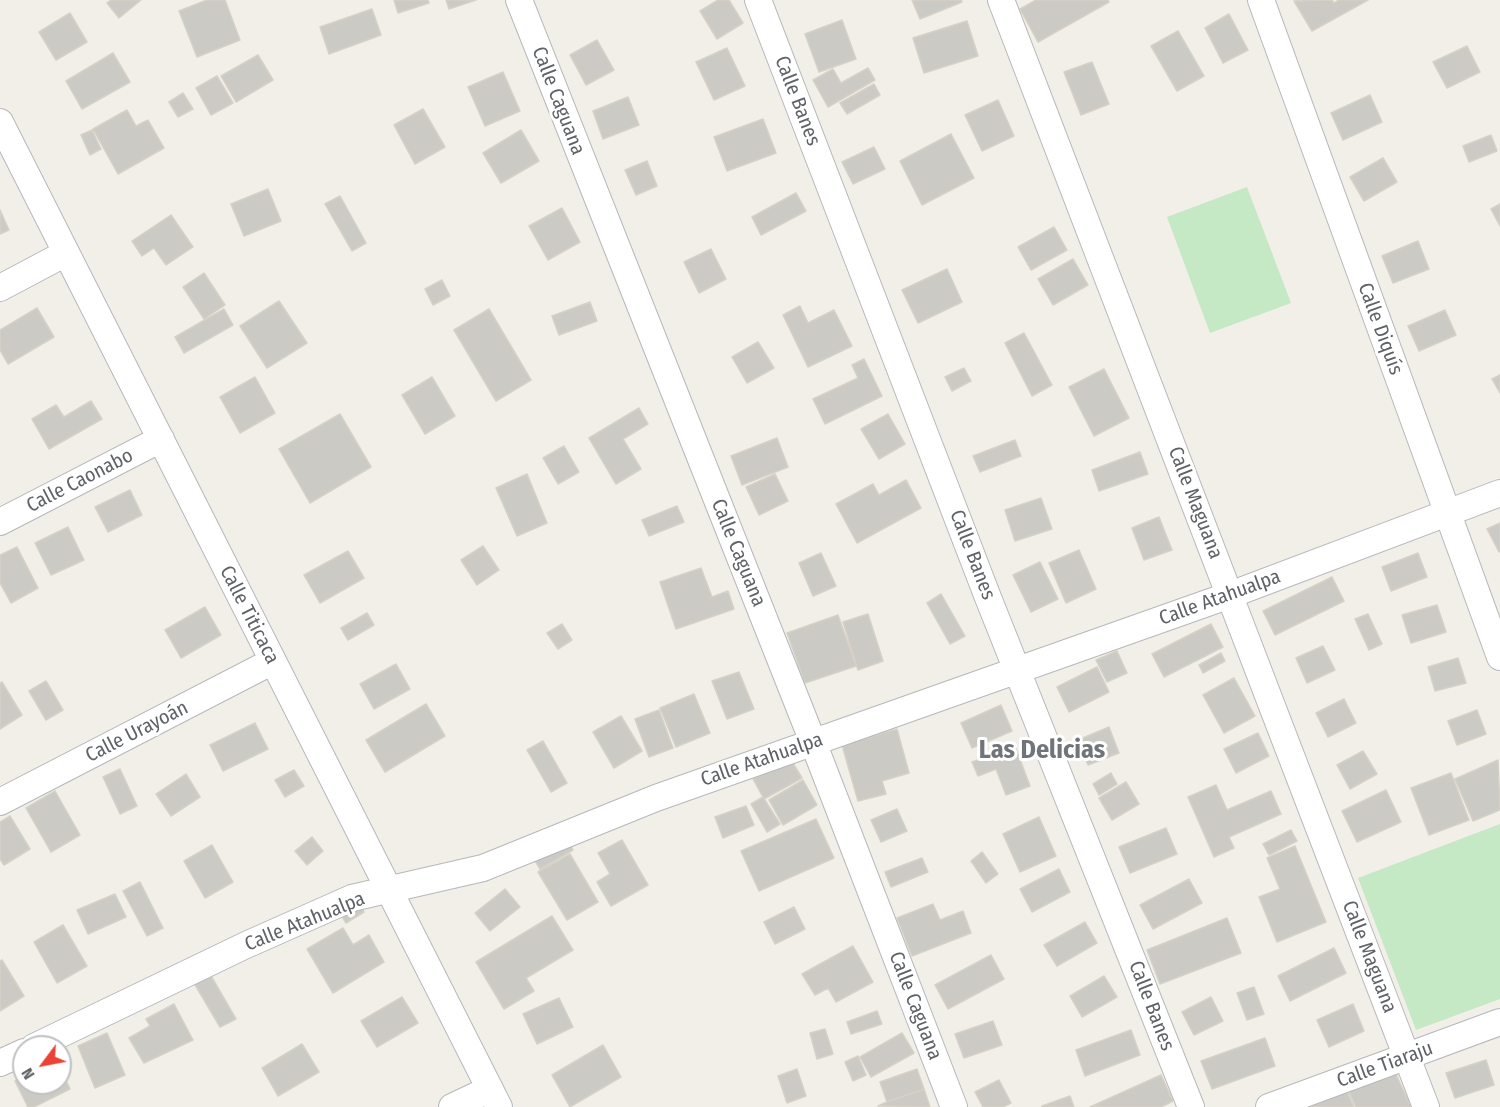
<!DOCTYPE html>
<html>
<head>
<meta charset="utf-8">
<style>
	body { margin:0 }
	#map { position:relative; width:1500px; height:1107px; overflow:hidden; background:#f1efe8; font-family:"Fira Sans Condensed",sans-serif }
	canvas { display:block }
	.north { position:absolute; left:12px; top:1035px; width:60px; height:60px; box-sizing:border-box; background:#fff; border:2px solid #bfc1c3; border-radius:50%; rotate:238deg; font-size:16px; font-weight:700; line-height:24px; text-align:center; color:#5f6368 }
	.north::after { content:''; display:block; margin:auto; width:21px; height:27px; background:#ea4335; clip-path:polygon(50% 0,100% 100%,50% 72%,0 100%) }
</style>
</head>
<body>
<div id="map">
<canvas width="1500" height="1107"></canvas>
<div class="north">N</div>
</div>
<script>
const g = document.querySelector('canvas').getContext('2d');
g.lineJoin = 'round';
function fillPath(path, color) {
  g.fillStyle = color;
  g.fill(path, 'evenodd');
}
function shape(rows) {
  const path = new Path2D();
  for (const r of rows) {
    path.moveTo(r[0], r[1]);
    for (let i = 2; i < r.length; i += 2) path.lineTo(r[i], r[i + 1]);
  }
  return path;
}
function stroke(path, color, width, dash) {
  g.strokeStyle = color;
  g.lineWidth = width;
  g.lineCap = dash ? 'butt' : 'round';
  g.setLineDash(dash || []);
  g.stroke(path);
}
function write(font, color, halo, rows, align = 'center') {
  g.font = font + ' "Fira Sans Condensed",sans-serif';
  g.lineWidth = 6;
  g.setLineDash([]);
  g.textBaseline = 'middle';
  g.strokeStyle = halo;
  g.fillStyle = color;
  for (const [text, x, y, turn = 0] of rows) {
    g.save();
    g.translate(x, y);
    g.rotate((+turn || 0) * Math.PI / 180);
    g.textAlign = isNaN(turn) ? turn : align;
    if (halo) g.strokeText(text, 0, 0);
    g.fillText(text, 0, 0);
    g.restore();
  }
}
const green = shape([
	[1247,187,1291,303,1210,333,1167,217],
	[1500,824,1500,999,1416,1030,1358,878]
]);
const building = shape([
	[111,0,141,0,119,18,107,3,111,0],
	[207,0,225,0,240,40,197,57,179,11,207,0],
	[394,0,428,0,429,3,398,13,394,0],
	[446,0,476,0,449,9,446,0],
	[718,0,729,0,743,23,717,39,700,11,718,0],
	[912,0,961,0,962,2,920,19,912,0],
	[1036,0,1108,0,1109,2,1038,42,1020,9,1036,0],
	[1332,0,1334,3,1339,0,1368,0,1312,31,1294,1,1332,0],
	[372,9,381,35,329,54,320,27,372,9],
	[70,13,87,42,56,60,39,32,70,13],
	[1229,14,1248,50,1223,63,1205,28,1229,14],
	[842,20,856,59,819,72,805,34,842,20],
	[967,21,978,56,924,73,913,38,967,21],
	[1178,31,1204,76,1177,91,1151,46,1178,31],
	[597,40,614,70,586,85,570,55,597,40],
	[1467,46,1480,72,1447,88,1433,62,1467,46],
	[727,48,745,86,714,100,696,62,727,48],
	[113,53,130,82,82,109,66,81,113,53],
	[258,55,273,80,236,102,221,76,258,55],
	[1092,62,1109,104,1081,115,1064,72,1092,62],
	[868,68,875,80,828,107,813,80,833,69,841,83,868,68],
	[503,72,520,111,485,126,468,87,503,72],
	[217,76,233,103,211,115,196,88,217,76],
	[874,84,880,95,847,114,840,103,874,84],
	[183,93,193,109,178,117,169,102,183,93],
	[1370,95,1382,122,1343,140,1331,113,1370,95],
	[628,97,639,125,603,139,593,111,628,97],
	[998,100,1014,136,982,151,965,115,998,100],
	[423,109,445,147,415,164,394,125,423,109],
	[127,110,136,126,148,120,164,148,118,174,93,129,127,110],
	[763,119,776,153,727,171,714,137,763,119],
	[92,130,101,149,90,155,81,135,92,130],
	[521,130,539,161,501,183,483,153,521,130],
	[951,134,974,178,922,205,900,161,951,134],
	[1491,135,1497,151,1469,162,1463,146,1491,135],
	[874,147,885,169,853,184,842,162,874,147],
	[1383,158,1397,182,1364,201,1350,177,1383,158],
	[647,161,657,186,636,195,625,170,647,161],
	[268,189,281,221,244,236,231,204,268,189],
	[796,193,806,211,761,235,752,217,796,193],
	[340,196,366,243,352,251,325,204,340,196],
	[1500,204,1500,226,1491,209,1500,204],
	[562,208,580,242,548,260,529,226,562,208],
	[0,210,9,230,0,234,0,210],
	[171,215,193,247,166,265,154,248,142,256,132,241,171,215],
	[1054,227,1067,250,1031,270,1018,247,1054,227],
	[1418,241,1429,269,1393,283,1382,256,1418,241],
	[711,249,726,279,699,293,684,262,711,249],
	[1073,259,1088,285,1053,305,1038,279,1073,259],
	[947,269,962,302,918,323,902,290,947,269],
	[204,273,225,305,204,319,183,287,204,273],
	[442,280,450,296,433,305,425,289,442,280],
	[279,301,307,343,267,368,240,326,279,301],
	[590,302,597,321,559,335,552,316,590,302],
	[800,306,808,323,834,310,852,346,808,367,783,315,800,306],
	[37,308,54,337,8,364,0,350,0,330,37,308],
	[224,309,233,325,184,353,175,337,224,309],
	[489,309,531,380,496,401,454,330,489,309],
	[1445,310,1456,335,1419,351,1408,326,1445,310],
	[1024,333,1052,385,1032,396,1005,343,1024,333],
	[758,342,774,368,747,383,732,357,758,342],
	[864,359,882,396,825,424,813,399,858,378,852,365,864,359],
	[964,368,971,381,952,391,945,377,964,368],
	[1104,369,1129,418,1094,436,1069,387,1104,369],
	[1500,375,1500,393,1492,379,1500,375],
	[255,377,275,413,240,433,220,397,255,377],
	[432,377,455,416,425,434,402,395,432,377],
	[91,401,102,419,49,449,32,419,56,405,64,417,91,401],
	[639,408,648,424,623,439,641,469,616,484,589,438,639,408],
	[340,414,371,467,310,503,279,449,340,414],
	[888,414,905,444,879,459,861,429,888,414],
	[777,438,788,467,742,485,731,456,777,438],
	[1015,440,1021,456,980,472,973,456,1015,440],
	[564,446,579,472,558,484,543,458,564,446],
	[1140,452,1148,474,1099,491,1092,470,1140,452],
	[527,474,547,523,517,536,496,488,527,474],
	[775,474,788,501,759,515,746,487,775,474],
	[906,480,921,508,857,543,836,504,873,484,879,495,906,480],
	[130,490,142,515,108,532,95,507,130,490],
	[1041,498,1052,529,1015,541,1005,510,1041,498],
	[677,506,684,522,649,536,642,520,677,506],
	[1159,517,1172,550,1144,560,1132,528,1159,517],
	[1500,523,1500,551,1499,552,1487,529,1500,523],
	[68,527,84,560,51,575,35,543,68,527],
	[483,546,499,570,477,585,461,560,483,546],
	[17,547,38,588,11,603,0,583,0,555,17,547],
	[1079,550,1096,589,1066,603,1049,563,1079,550],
	[348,551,364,578,320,603,304,575,348,551],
	[821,553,836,586,813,596,799,563,821,553],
	[1418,553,1427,577,1391,591,1382,567,1418,553],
	[1040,562,1058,599,1031,612,1013,575,1040,562],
	[701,568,712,597,728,591,734,609,676,629,660,582,701,568],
	[1332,577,1344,601,1275,635,1263,611,1332,577],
	[941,594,965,636,950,644,927,603,941,594],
	[1437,605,1446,632,1411,643,1402,615,1437,605],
	[205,607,221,635,181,658,165,630,205,607],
	[367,613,374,625,348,640,341,628,367,613],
	[868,614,883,661,858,670,843,622,868,614],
	[1368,614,1382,644,1369,650,1355,619,1368,614],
	[838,615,856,666,805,683,787,633,838,615],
	[562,624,572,640,558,649,547,633,562,624],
	[1211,624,1223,647,1164,677,1152,654,1211,624],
	[1323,646,1335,670,1307,683,1296,658,1323,646],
	[1117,651,1127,673,1107,682,1096,660,1117,651],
	[1221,653,1225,661,1203,673,1199,665,1221,653],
	[1458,658,1466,683,1435,691,1428,667,1458,658],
	[396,664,410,689,374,709,360,684,396,664],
	[1097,667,1109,692,1069,712,1057,687,1097,667],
	[739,672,754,709,727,719,712,681,739,672],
	[1234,678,1255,716,1224,733,1203,695,1234,678],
	[46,681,63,710,46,720,29,691,46,681],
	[2,682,22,715,0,729,0,683,2,682],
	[694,694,710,733,676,747,660,708,694,694],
	[1344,699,1356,723,1328,737,1316,713,1344,699],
	[426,704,445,736,385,772,366,740,426,704],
	[1001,705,1012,731,972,748,961,723,1001,705],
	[659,710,673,748,649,757,635,719,659,710],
	[1477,710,1486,734,1457,745,1448,721,1477,710],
	[621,716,642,751,614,768,593,732,621,716],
	[255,723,268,749,223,771,210,745,255,723],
	[1109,727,1119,753,1088,765,1078,740,1109,727],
	[897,729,909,773,882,781,886,794,858,801,842,745,897,729],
	[1258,733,1269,756,1236,773,1224,749,1258,733],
	[543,741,567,783,551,792,527,750,543,741],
	[1015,746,1030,786,1006,795,996,769,978,776,972,762,1015,746],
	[1363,751,1377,774,1350,789,1337,765,1363,751],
	[790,758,802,778,764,799,753,779,790,758],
	[1498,760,1500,810,1473,821,1455,779,1498,760],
	[120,769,137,806,120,814,103,777,120,769],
	[294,770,304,786,285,797,275,780,294,770],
	[1111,773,1117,784,1099,795,1093,784,1111,773],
	[1451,773,1469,820,1429,835,1411,788,1451,773],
	[186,774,200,797,171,816,156,794,186,774],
	[803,780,817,805,783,825,769,800,803,780],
	[1126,782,1139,804,1112,820,1099,798,1126,782],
	[1216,785,1227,810,1271,791,1281,814,1229,837,1234,848,1214,857,1188,797,1216,785],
	[1386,790,1401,822,1357,842,1342,811,1386,790],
	[55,791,80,835,51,852,26,808,55,791],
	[763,797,780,824,767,832,751,804,763,797],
	[746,806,754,825,723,838,715,817,746,806],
	[897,809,907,831,881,842,871,820,897,809],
	[10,816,30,849,4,865,0,859,0,822,10,816],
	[1039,817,1056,856,1020,872,1003,834,1039,817],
	[816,819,834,858,759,891,741,851,816,819],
	[1166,828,1177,854,1130,873,1119,847,1166,828],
	[1291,830,1297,841,1269,855,1263,844,1291,830],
	[312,837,323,851,307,865,295,851,312,837],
	[568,840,573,850,540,869,534,859,568,840],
	[622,840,648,885,611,906,597,882,610,874,598,853,622,840],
	[212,845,233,882,205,898,184,861,212,845],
	[1295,846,1326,922,1277,942,1259,897,1280,889,1267,858,1295,846],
	[982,852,998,874,986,883,971,861,982,852],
	[570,854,598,902,567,920,538,872,570,854],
	[922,858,928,872,891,887,885,872,922,858],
	[1059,869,1070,892,1032,912,1020,889,1059,869],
	[1189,879,1202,903,1153,929,1140,905,1189,879],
	[140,882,163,928,147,936,123,891,140,882],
	[505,889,520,907,490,931,475,913,505,889],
	[115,894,126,917,88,934,77,910,115,894],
	[358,901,364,912,346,923,339,912,358,901],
	[933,904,940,920,963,911,971,933,912,956,897,918,933,904],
	[794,907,805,929,775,944,764,922,794,907],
	[552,916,573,950,526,978,534,991,504,1009,476,962,552,916],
	[1227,918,1241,953,1160,984,1147,950,1227,918],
	[1085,922,1097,943,1057,966,1044,945,1085,922],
	[63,925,87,966,57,983,34,942,63,925],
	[343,928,353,945,369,935,384,962,333,993,307,949,343,928],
	[853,946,873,982,836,1002,828,988,815,995,802,974,853,946],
	[1334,948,1346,973,1290,1001,1278,976,1334,948],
	[991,955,1004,979,948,1009,935,985,991,955],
	[2,960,24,996,0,1011,0,961,2,960],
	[210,974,236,1019,220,1027,194,983,210,974],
	[1104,976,1117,997,1082,1017,1070,996,1104,976],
	[1254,987,1264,1014,1247,1020,1237,993,1254,987],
	[402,997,418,1023,377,1047,361,1021,402,997],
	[1211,997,1223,1021,1194,1035,1182,1012,1211,997],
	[559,998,573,1027,537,1044,523,1014,559,998],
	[174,1004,193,1040,144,1063,129,1038,150,1026,146,1019,174,1004],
	[1353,1004,1364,1031,1329,1047,1317,1020,1353,1004],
	[877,1011,882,1024,851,1034,847,1022,877,1011],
	[993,1021,1002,1045,964,1058,955,1034,993,1021],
	[825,1029,833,1054,817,1059,810,1033,825,1029],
	[1131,1030,1140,1055,1085,1076,1076,1050,1131,1030],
	[107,1033,125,1075,95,1088,78,1046,107,1033],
	[902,1033,914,1053,871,1077,860,1057,902,1033],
	[1265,1038,1275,1066,1212,1089,1201,1061,1265,1038],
	[302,1044,319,1072,278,1096,262,1068,302,1044],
	[603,1045,621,1077,570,1107,552,1075,603,1045],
	[858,1056,866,1075,853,1081,845,1062,858,1056],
	[1486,1060,1494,1085,1455,1098,1446,1073,1486,1060],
	[60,1068,70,1089,34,1107,28,1107,15,1081,24,1077,24,1083,60,1083,60,1068],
	[797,1069,806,1096,787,1103,778,1076,797,1069],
	[917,1069,924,1089,887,1102,880,1082,917,1069],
	[1394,1070,1411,1107,1356,1107,1348,1090,1394,1070],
	[1161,1075,1173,1101,1161,1107,1090,1107,1161,1075],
	[999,1080,1011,1103,1003,1107,983,1107,975,1092,999,1080],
	[1345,1087,1354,1107,1309,1107,1308,1104,1345,1087],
	[924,1089,930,1107,878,1106,887,1102,924,1089],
	[1070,1096,1074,1107,1042,1107,1042,1106,1070,1096]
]);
const minor = shape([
	[519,0,813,742,954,1107],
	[758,0,987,595,1191,1107],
	[1001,0,1426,1107],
	[1261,0,1500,657],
	[0,122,499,1107],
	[0,288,66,253],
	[0,522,161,439],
	[0,802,273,661],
	[34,1047,246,945,352,898,483,868,656,798,1230,595,1500,493],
	[0,1063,24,1052],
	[452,1107,490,1089],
	[1269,1107,1500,1022]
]);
const streetNames = [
	["Calle Caguana",558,101,69],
	["Calle Banes",797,101,69],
	["Calle Diquís",1380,329,70],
	["Calle Caonabo",80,481,-27],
	["Calle Maguana",1195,503,69],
	["Calle Caguana",738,553,68],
	["Calle Banes",972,555,69],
	["Calle Atahualpa",1220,598,-20],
	["Calle Titicaca",249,615,63],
	["Calle Urayoán",137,732,-27],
	["Calle Atahualpa",762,760,-19],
	["Calle Atahualpa",305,922,-22],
	["Calle Maguana",1369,957,69],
	["Calle Caguana",915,1006,69],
	["Calle Banes",1151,1006,69],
	["Calle Tiaraju",1385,1065,-20]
];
const districtNames = [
	["Las Delicias",1042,751]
];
fillPath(green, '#c5e8c5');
fillPath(building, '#cccac5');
stroke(building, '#d6d1c6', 1.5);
stroke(minor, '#b5b8bc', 28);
stroke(minor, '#fff', 26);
write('20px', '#5f6368', '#fff', streetNames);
write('bold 26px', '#70757a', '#fff', districtNames);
</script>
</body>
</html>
